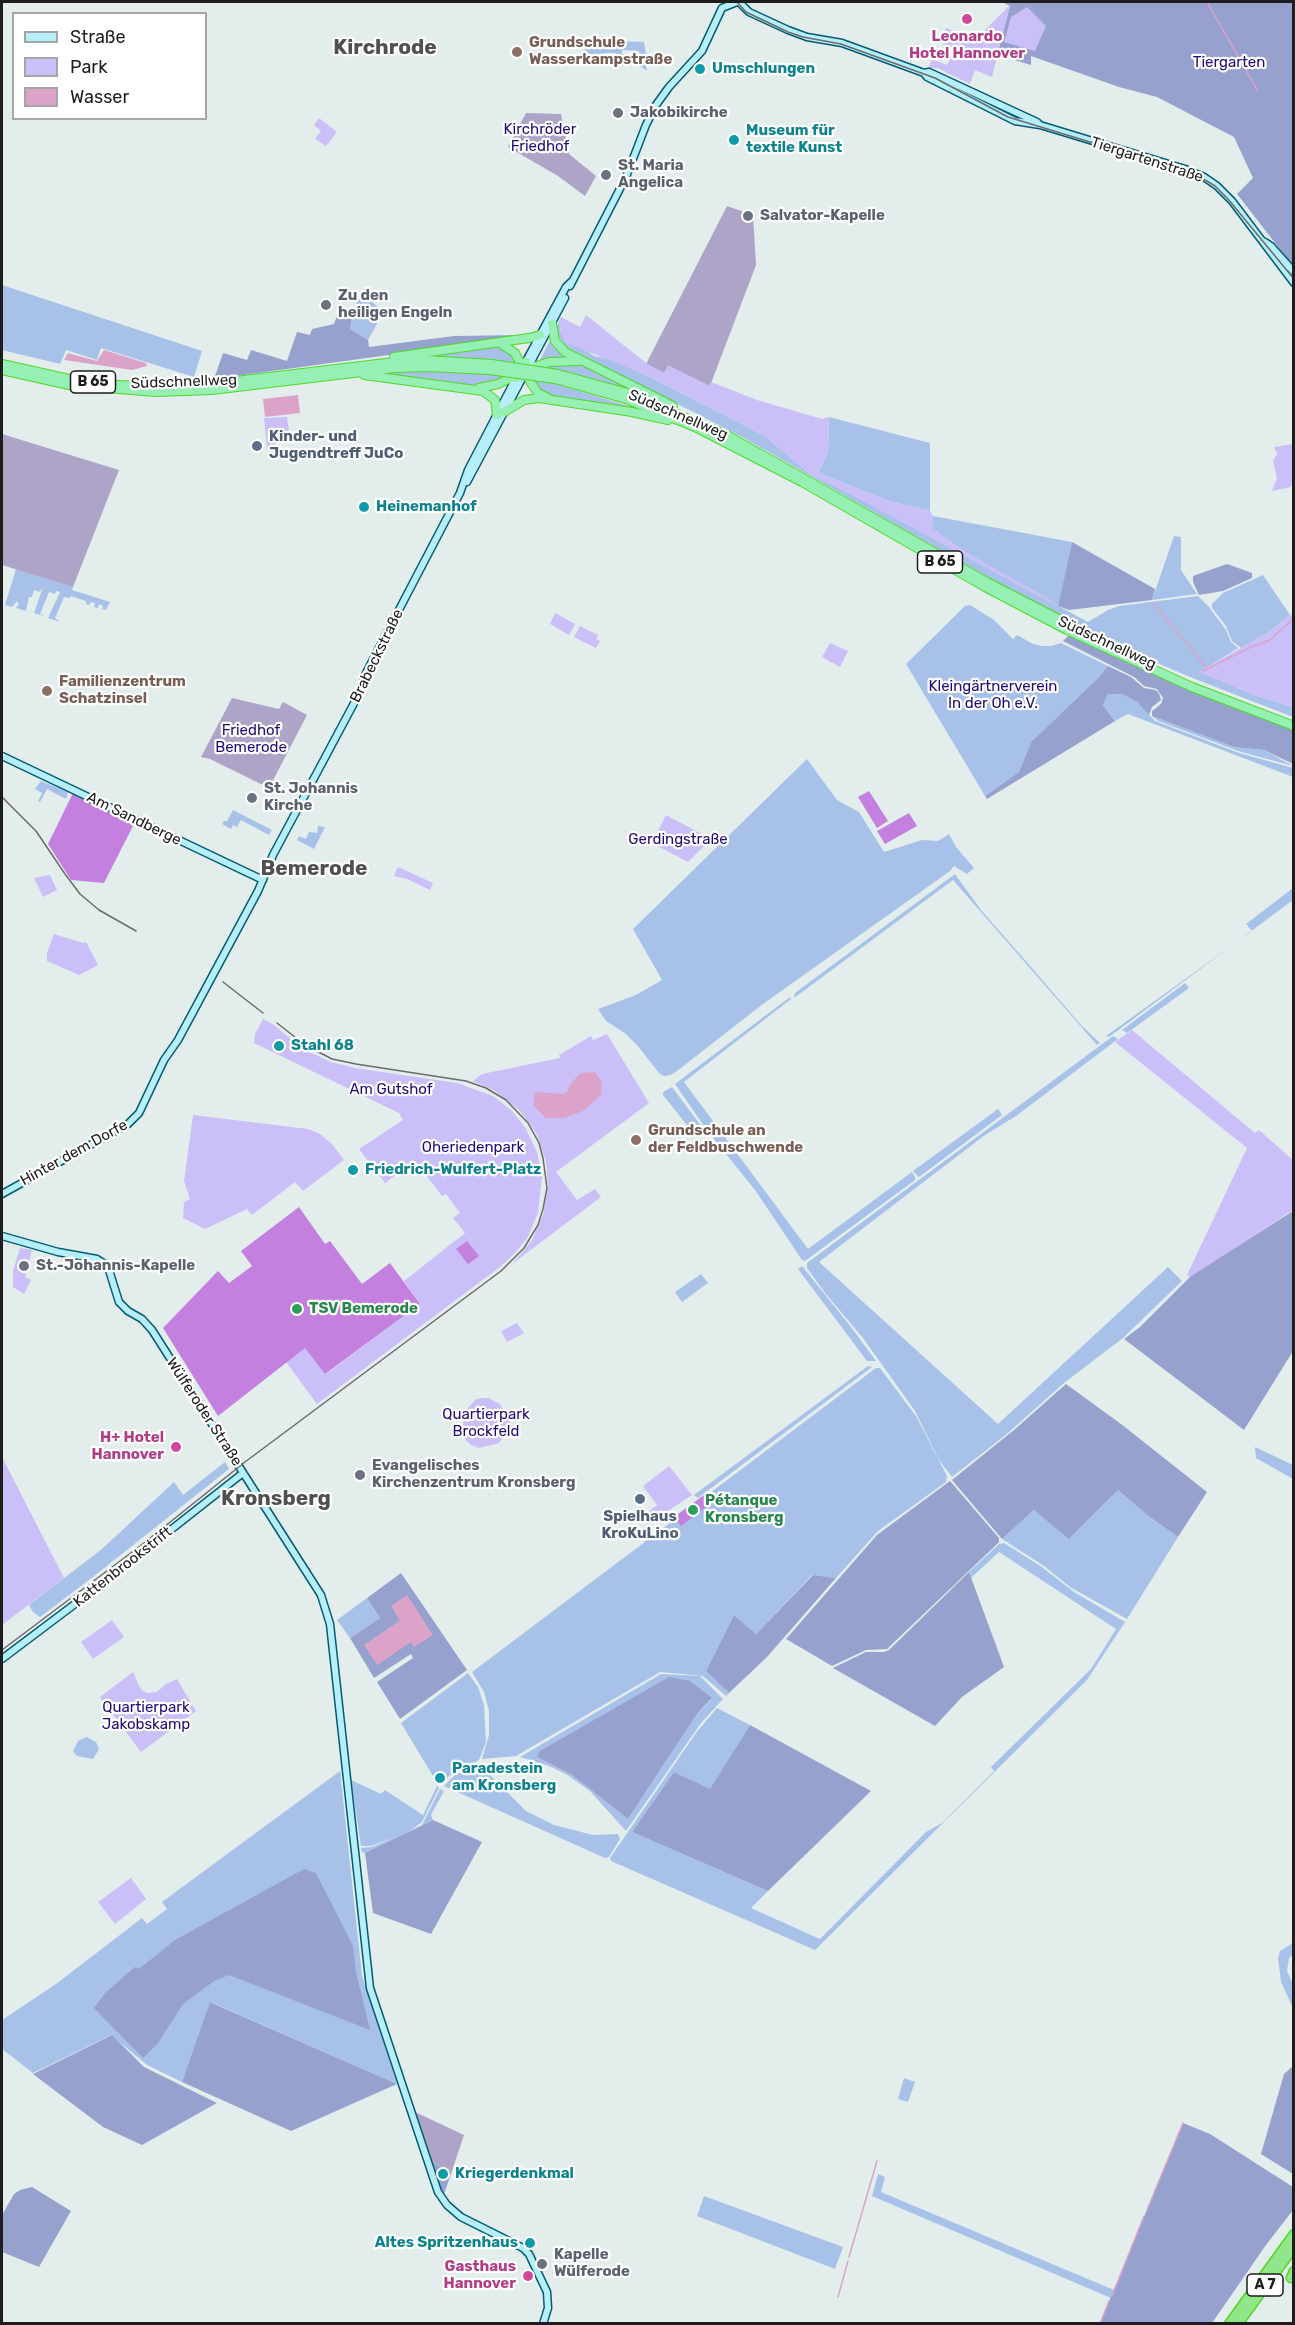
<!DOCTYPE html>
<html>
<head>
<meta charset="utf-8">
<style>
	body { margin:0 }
	#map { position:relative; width:1295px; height:2325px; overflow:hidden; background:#e3eeec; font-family:Rubik,sans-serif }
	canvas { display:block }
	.frame { position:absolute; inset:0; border:3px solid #1d1d1d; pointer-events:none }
	.legend { position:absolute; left:12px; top:12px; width:195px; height:108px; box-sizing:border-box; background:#fff; border:2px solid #a5a5a5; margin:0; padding:8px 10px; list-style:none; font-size:18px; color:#1d1d1d }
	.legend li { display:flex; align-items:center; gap:12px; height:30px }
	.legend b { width:30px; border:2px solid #a5a5a5 }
</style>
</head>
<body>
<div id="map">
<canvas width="1295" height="2325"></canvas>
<div class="frame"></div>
<ul class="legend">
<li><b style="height:8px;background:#b6eef9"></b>Straße</li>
<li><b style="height:16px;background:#cabff9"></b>Park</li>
<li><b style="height:16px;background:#dca3c9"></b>Wasser</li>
</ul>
</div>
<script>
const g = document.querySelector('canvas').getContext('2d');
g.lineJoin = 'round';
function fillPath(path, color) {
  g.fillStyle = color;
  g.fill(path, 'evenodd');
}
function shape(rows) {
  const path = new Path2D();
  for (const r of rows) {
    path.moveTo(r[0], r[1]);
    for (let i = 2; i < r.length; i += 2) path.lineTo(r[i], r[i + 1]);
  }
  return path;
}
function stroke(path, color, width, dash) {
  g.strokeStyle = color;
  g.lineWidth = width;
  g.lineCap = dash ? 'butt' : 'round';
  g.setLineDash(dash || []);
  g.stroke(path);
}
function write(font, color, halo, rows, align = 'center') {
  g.font = font + ' Rubik,sans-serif';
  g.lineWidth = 4.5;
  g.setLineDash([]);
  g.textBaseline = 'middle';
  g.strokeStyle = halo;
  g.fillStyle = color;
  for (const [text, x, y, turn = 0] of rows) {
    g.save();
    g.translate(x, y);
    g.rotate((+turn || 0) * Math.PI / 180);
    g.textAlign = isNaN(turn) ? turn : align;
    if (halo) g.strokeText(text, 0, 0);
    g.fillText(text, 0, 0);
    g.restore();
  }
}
const grass = shape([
	[584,40,644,42,647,60,645,61,647,71,638,65,637,60,641,59,639,51,622,50,622,54,629,54,631,66,615,65,615,53,604,53,604,64,586,64],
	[2,285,202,351,194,377,101,348,97,360,66,350,60,364,2,350],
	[358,296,370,300,381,310,382,315,368,340,350,329],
	[559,321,561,334,594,356,610,359,646,375,765,436,810,474,851,494,1088,622,1108,610,1119,606,1198,596,1209,607,1226,630,1231,642,1238,648,1200,672,1257,696,1293,707,1293,717,1195,679,1129,651,1026,599,744,438,566,347,557,334,556,327],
	[552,336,574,358,554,359,538,364],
	[495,347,500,347,512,353,518,363,510,376,481,386,375,373,415,371,486,372,486,359,403,359],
	[576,363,587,366,652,398,569,372,567,379,564,379,562,386,646,411,548,396,538,389,532,380,536,369,547,365],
	[829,417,930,443,930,511,892,502,819,473,818,472,828,451],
	[933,516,1072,542,1058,606,965,552,933,529],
	[1174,536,1181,537,1181,570,1197,594,1152,600],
	[16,569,73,587,72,590,110,602,106,610,102,609,103,606,99,604,98,608,94,607,95,603,91,602,89,605,86,604,86,601,71,596,70,598,64,597,55,618,60,622,48,618,60,592,56,591,55,594,49,592,40,614,46,617,34,613,43,587,40,592,34,590,32,597,29,597,26,611,16,608,19,604,17,601,12,607,5,605],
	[1263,575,1290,615,1269,632,1241,648,1232,641,1226,626,1212,608,1212,604,1223,593],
	[970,605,994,620,1013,639,1017,635,1033,644,1042,646,1051,646,1061,643,1108,666,1098,678,1031,742,1019,772,985,796,906,664,965,606],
	[1108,694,1122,694,1137,702,1155,721,1239,753,1293,768,1293,777,1128,714,1115,721,1103,705],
	[1152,716,1234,747,1264,750,1293,766,1238,751,1158,721],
	[807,759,837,800,859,812,884,852,922,840,938,841,949,834,956,847,974,868,967,874,954,866,950,871,763,1004,677,1071,670,1075,664,1076,659,1073,637,1045,626,1034,606,1021,598,1009,636,995,662,980,633,929],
	[41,781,68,792,66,799,47,789,40,802,38,801,42,793,35,789],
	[233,810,272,830,269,835,241,820,237,827,233,825,231,829,222,824,224,821,227,821],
	[318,826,325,827,314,849,297,840,299,836,306,839,309,832,317,833],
	[955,874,981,910,1031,967,1081,1025,1100,1043,1097,1045,953,880,794,998,795,993],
	[1293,888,1293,900,1109,1037,1106,1036,1252,931,1246,924],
	[1185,983,1189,988,1127,1033,1122,1030],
	[790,997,791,999,684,1082,808,1249,912,1172,915,1177,915,1180,805,1261,802,1260,755,1190,706,1129,675,1084],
	[1113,1036,1118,1039,1016,1116,985,1135,819,1262,998,1424,1168,1267,1182,1281,1123,1338,1064,1383,1008,1433,952,1477,939,1460,915,1411,863,1338,825,1293,807,1268,807,1263],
	[672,1087,702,1127,700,1131,695,1133,687,1125,663,1095,663,1092],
	[998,1109,1002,1115,919,1177,913,1171],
	[802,1266,851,1327,876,1361,867,1361,798,1269],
	[701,1274,708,1283,682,1302,675,1292],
	[868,1366,872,1367,698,1498,694,1495],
	[876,1368,880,1368,916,1416,947,1476,946,1482,878,1531,836,1578,812,1575,756,1634,734,1615,706,1671,729,1693,726,1696,703,1676,660,1672,516,1756,482,1759,489,1735,489,1711,484,1692,472,1672],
	[1255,1447,1293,1465,1293,1479,1256,1458],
	[225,1462,229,1469,89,1580,40,1617,33,1612,29,1605,102,1549,174,1482,183,1495],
	[1118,1490,1147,1515,1178,1537,1127,1619,1070,1587,1044,1566,1002,1539,1034,1510,1070,1538],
	[1004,1543,1042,1567,1074,1592,1125,1622,1087,1680,815,1950,611,1861,610,1858,696,1733,717,1708,750,1725,710,1790,674,1772,632,1832,768,1891,751,1908,820,1939,926,1832,942,1823,994,1771,991,1767,1091,1669,1116,1629,999,1552,971,1578,969,1572,999,1544],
	[367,1598,380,1618,350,1638,337,1620],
	[468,1673,478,1687,484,1705,486,1742,479,1760,449,1776,440,1784,433,1776,401,1723],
	[661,1674,700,1676,723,1699,701,1723,626,1831,590,1791,566,1774,549,1766,520,1757],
	[712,1699,697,1714,628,1819,572,1775,537,1757],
	[87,1737,96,1742,99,1749,93,1759,77,1756,73,1751,78,1741],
	[479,1764,526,1811,554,1825,593,1835,618,1834,620,1839,609,1857,605,1858,444,1786,455,1775],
	[340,1771,362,1976,397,2084,211,2002,182,2082,147,2065,111,2035,33,2073,2,2049,2,2020,56,1984,142,1918,147,1924,167,1909,162,1902],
	[351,1780,381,1794,385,1790,423,1815,437,1786,439,1788,422,1822,410,1831,422,1825,440,1789,444,1791,431,1815,433,1820,365,1853,362,1852,361,1848,372,1847,395,1837,371,1846,361,1846],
	[1293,1943,1293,1955,1289,1958,1287,1971,1293,1984,1293,2008,1281,1982,1278,1958,1280,1951],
	[904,2078,915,2082,908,2102,898,2099],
	[878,2174,885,2177,881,2192,1114,2290,1111,2298,872,2196],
	[704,2196,843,2247,835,2269,697,2216]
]);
const forest = shape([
	[1002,2,1293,2,1293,266,1237,194,1253,178,1234,137,1157,97,1119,87,1031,56,1031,65,997,55,1010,6],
	[339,310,353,314,350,329,368,340,369,347,454,336,520,335,520,337,214,379,223,353,247,360,251,350,287,361,297,332,310,335,312,329,334,324],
	[1072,542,1155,589,1152,600,1069,610,1058,606],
	[1227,564,1252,573,1252,578,1223,591,1199,595,1193,582,1193,576],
	[1069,635,1173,682,1293,729,1293,764,1264,750,1234,747,1152,716,1152,711,1161,704,1163,698,1157,689,1144,686,1134,677,1063,641],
	[1108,666,1131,677,1144,688,1156,690,1159,693,1161,700,1152,707,1149,715,1137,702,1122,694,1108,694,1103,705,1115,721,987,799,985,796,1019,772,1031,742,1098,678],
	[1293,1211,1293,1351,1244,1430,1124,1339,1140,1327,1192,1275],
	[1066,1384,1121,1424,1207,1492,1178,1537,1147,1515,1118,1490,1069,1539,1034,1510,1002,1539,952,1480,1014,1430],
	[950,1481,999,1538,999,1542,994,1547,887,1649,866,1650,832,1666,786,1639,877,1535],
	[969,1572,1004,1667,962,1697,935,1726,833,1668,866,1652,884,1652,889,1650],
	[401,1573,467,1670,400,1719,377,1682,413,1658,411,1654,374,1678,350,1638,380,1618,367,1598],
	[400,1621,414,1647,411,1642,365,1645],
	[813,1575,836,1578,767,1657,729,1693,706,1671,734,1615,756,1634],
	[669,1677,690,1681,712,1698,697,1714,628,1819,572,1775,537,1757,540,1751],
	[750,1725,871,1791,768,1891,632,1832,674,1772,710,1789],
	[433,1820,482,1842,431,1934,373,1913,365,1853],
	[304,1869,316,1873,353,1946,356,1972,370,2030,229,1975,214,1981,183,2004,158,2043,143,2058,94,2008,106,1992,135,1967,139,1969,175,1940],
	[210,2002,397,2084,291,2131,182,2082],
	[112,2035,144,2067,217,2103,142,2145,103,2127,33,2074],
	[1293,2066,1293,2174,1261,2154,1284,2074],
	[1183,2123,1210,2134,1293,2187,1293,2210,1266,2245,1212,2323,1100,2323],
	[431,2162,452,2171,444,2194,438,2184],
	[32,2187,71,2211,39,2267,2,2252,2,2215,14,2194,20,2190]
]);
const cemetery = shape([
	[526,113,561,114,569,154,596,176,585,196,558,176,508,147],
	[727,206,753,215,756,265,710,386,668,366,664,373,646,364],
	[2,434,119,470,73,587,2,565],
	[232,698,279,709,283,702,307,715,269,788,210,759,201,757],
	[415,2112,464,2135,452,2171,431,2162]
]);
const park = shape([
	[1010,5,992,77,975,70,970,84,937,68,928,68,932,59,947,65,955,50,940,42,946,28,975,40],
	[1027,7,1046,26,1035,51,1004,42,1011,17],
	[319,118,337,132,326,146,315,139,321,131,314,125],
	[586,315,646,363,664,373,668,365,709,386,711,382,757,400,822,419,829,417,828,451,818,471,819,473,892,502,930,511,933,516,933,529,965,552,1046,597,1058,607,851,494,810,474,765,436,646,375,566,343,561,334,559,321,561,317,580,327],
	[287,417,290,437,267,448,264,418],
	[1293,444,1294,470,1291,487,1272,491,1277,478,1273,461,1277,454,1274,447],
	[555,613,575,624,569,635,550,624],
	[1293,613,1293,707,1257,696,1199,672,1269,632],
	[580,626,598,635,596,639,600,641,596,648,574,637],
	[830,643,848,651,840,667,822,657],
	[666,815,711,839,688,862,652,843],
	[398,867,433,883,430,890,407,879,394,876],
	[50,875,57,890,43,897,34,878],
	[54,934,83,943,86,942,98,965,79,975,47,961,47,953],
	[263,1019,274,1025,303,1049,331,1062,355,1068,457,1083,493,1096,511,1110,525,1127,537,1152,542,1176,538,1213,528,1237,515,1253,500,1267,317,1404,286,1362,306,1347,326,1374,420,1304,404,1281,465,1233,453,1218,460,1213,446,1194,442,1196,415,1161,385,1183,359,1149,403,1120,399,1113,254,1043,255,1034],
	[1132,1030,1255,1133,1259,1130,1293,1160,1293,1210,1190,1277,1187,1275,1247,1148,1115,1042],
	[607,1034,649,1103,556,1172,577,1200,595,1189,601,1197,512,1264,532,1240,543,1215,548,1188,546,1161,536,1133,520,1111,495,1091,473,1081,482,1074,560,1058,559,1055,591,1036,593,1040],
	[193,1115,308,1129,320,1134,332,1144,344,1160,303,1191,295,1182,252,1215,247,1209,205,1229,183,1218,184,1202,190,1199,184,1181],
	[20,1248,32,1250,25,1277,31,1280,24,1294,13,1287,13,1271],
	[517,1323,524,1333,507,1342,501,1331],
	[481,1398,488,1398,500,1404,510,1422,506,1433,499,1443,479,1448,471,1445,466,1440,463,1433,463,1424,467,1409,475,1400],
	[2,1457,64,1578,2,1625],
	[669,1466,692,1495,650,1523,644,1515,657,1505,643,1486],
	[112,1620,124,1637,93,1659,81,1642],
	[133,1672,139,1686,143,1691,147,1693,157,1692,166,1684,177,1679,196,1711,141,1752,100,1697],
	[131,1878,146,1899,115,1924,98,1902]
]);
const pitch = shape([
	[869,791,888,821,877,828,858,797],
	[73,793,134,824,104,883,71,880,48,844],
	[909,813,917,826,885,844,877,831],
	[299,1207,325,1244,330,1241,362,1284,390,1263,420,1304,325,1374,305,1348,218,1416,163,1328,218,1271,229,1283,252,1266,241,1251],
	[467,1241,479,1256,468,1264,456,1249],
	[704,1495,710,1504,681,1526,674,1517]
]);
const water = shape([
	[104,350,146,363,147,366,132,370,64,360,68,353,97,361],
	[298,395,300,413,265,417,263,399],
	[595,1072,602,1083,601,1095,583,1111,564,1118,546,1118,533,1105,535,1094,537,1092,563,1094,567,1092,572,1082,581,1073],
	[407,1595,433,1635,414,1647,411,1642,377,1665,364,1645,400,1621,391,1606]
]);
const stream = shape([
	[1207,2,1258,91],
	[1154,604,1206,667],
	[1203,671,1251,647,1270,640,1294,618],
	[1147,2210,1183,2123],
	[849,2257,877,2161],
	[1112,2296,1144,2216],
	[838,2297,848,2261],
	[1100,2324,1109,2301]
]);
const secondary = shape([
	[739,2,749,12,788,30,807,37,842,43,924,73,929,72,1037,122,1040,125],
	[924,73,927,77,1015,121,1040,125,1185,169,1204,177,1217,186,1232,201,1294,283],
	[1265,242,1271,246,1294,272],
	[570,286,626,177,646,125,656,105,669,87,702,51,722,8,737,2],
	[524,365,566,287,571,282],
	[467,482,565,298],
	[2,756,263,880],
	[2,1194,128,1124,139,1113,164,1060,178,1040,258,891,273,855,360,692,366,673,460,493,468,470,517,376],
	[2,1236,58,1252,97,1259,105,1264,109,1270,119,1302,128,1311,142,1319,152,1330,321,1595,330,1624,370,1988,438,2192,447,2205,461,2217,523,2248,529,2254,547,2292,548,2308,543,2324],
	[2,1659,116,1573,243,1473]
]);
const trunk = shape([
	[552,324,555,341,565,352,673,406],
	[500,343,515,353,523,369],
	[394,357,529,338,540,335],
	[526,362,525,369,531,383,538,393,548,398],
	[2,364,69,379,119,385,154,386,211,384,394,362,426,360,492,364],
	[2,370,69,385,156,392,212,390,395,368,429,367,489,370],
	[558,374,628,393,727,435,987,582,1107,644],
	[364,375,483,391,495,400,497,415],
	[516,378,534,367,549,362,579,361],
	[555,379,626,399,695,427,802,482,985,587,1067,630,1192,687,1294,726],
	[479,388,498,384,518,374],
	[504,412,524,400,539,398,632,412,668,420]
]);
const motorway = shape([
	[1291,2278,1294,2271],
	[1229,2324,1294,2234],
	[1238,2324,1294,2247]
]);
const tram = shape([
	[737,2,746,12,788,32,803,37,841,44,935,78,1008,117,1195,174,1215,186,1228,199,1294,279],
	[2,797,36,831,65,874,80,894,99,910,136,931],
	[223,982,263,1013],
	[2,1650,144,1543,245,1462,501,1271,524,1248,538,1225,543,1209,547,1188,543,1158,539,1143,528,1123,506,1100,486,1088,466,1081,356,1064,332,1059,305,1045,277,1023]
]);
const trunkBridge = shape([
	[492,364,558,374],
	[489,370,555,379]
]);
const markers = [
	[967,19,6,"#d1479c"],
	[517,52,6,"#8d6e63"],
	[700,69,6,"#0f9aa8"],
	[618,113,6,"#6b7280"],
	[734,140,6,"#0f9aa8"],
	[606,175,6,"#6b7280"],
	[748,216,6,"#6b7280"],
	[326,305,6,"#6b7280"],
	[257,446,6,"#5c6f8a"],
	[364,507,6,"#0f9aa8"],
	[47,691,6,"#8d6e63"],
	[252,798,6,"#6b7280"],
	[279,1046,6,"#0f9aa8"],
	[636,1140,6,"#8d6e63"],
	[353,1170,6,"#0f9aa8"],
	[24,1266,6,"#6b7280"],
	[297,1309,6,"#2e9e5b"],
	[176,1447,6,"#d1479c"],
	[360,1475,6,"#6b7280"],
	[640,1499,6,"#5c6f8a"],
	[693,1510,6,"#2e9e5b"],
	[440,1778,6,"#0f9aa8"],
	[443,2174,6,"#0f9aa8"],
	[530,2243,6,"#0f9aa8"],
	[542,2264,6,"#6b7280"],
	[528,2276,6,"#d1479c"]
];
const shields = [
	[93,382,45],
	[940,562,45],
	[1265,2285,36]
];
const shieldNames = [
	["B 65",93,382],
	["B 65",940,562],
	["A 7",1265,2285]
];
const hotelNames = [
	["Leonardo",967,37,"center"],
	["Hotel Hannover",967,54,"center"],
	["H+ Hotel",164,1438],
	["Hannover",164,1455],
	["Gasthaus",516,2267],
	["Hannover",516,2284]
];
const educationNames = [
	["Grundschule",529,43],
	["Wasserkampstraße",529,60],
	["Familienzentrum",59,682],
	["Schatzinsel",59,699],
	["Grundschule an",648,1131],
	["der Feldbuschwende",648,1148]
];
const parkNames = [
	["Tiergarten",1229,63],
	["Kirchröder",540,130],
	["Friedhof",540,147],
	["Kleingärtnerverein",993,687],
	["In der Oh e.V.",993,704],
	["Friedhof",251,731],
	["Bemerode",251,748],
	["Gerdingstraße",678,840],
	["Am Gutshof",391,1090],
	["Oheriedenpark",473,1148],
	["Quartierpark",486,1415],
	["Brockfeld",486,1432],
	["Quartierpark",146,1708],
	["Jakobskamp",146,1725]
];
const cultureNames = [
	["Umschlungen",712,69],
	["Museum für",746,131],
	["textile Kunst",746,148],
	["Heinemanhof",376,507],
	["Stahl 68",291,1046],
	["Friedrich-Wulfert-Platz",365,1170],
	["Paradestein",452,1769],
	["am Kronsberg",452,1786],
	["Kriegerdenkmal",455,2174],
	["Altes Spritzenhaus",518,2243,"right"]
];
const worshipNames = [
	["Jakobikirche",630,113],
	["St. Maria",618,166],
	["Angelica",618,183],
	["Salvator-Kapelle",760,216],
	["Zu den",338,296],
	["heiligen Engeln",338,313],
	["St. Johannis",264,789],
	["Kirche",264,806],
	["St.-Johannis-Kapelle",36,1266],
	["Evangelisches",372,1466],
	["Kirchenzentrum Kronsberg",372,1483],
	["Kapelle",554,2255],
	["Wülferode",554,2272]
];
const streetNames = [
	["Tiergartenstraße",1147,160,18],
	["Südschnellweg",184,382,-2],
	["Südschnellweg",678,415,23],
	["Südschnellweg",1107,643,25],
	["Brabeckstraße",377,656,-64],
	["Am Sandberge",134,819,26],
	["Hinter dem Dorfe",74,1153,-29],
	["Wülferoder Straße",204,1412,57],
	["Kattenbrookstrift",123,1567,-38]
];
const serviceNames = [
	["Kinder- und",269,437],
	["Jugendtreff JuCo",269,454],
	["Spielhaus",640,1517,"center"],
	["KroKuLino",640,1534,"center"]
];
const leisureNames = [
	["TSV Bemerode",309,1309],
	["Pétanque",705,1501],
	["Kronsberg",705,1518]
];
const districtNames = [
	["Kirchrode",385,48],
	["Bemerode",314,869],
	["Kronsberg",276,1499]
];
fillPath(grass, '#a8c1e9');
fillPath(forest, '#97a1ce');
fillPath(cemetery, '#ada4c7');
fillPath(park, '#cabff9');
fillPath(pitch, '#c480de');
fillPath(water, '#dca3c9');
stroke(stream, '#dca3c9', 1.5);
stroke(secondary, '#055b73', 9);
stroke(trunk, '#4ed824', 10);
stroke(motorway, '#4ed824', 11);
stroke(secondary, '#b6eef9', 6);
stroke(trunk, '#96f0b3', 8);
stroke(motorway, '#91e68a', 8);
stroke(tram, '#6b6b6b', 1.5);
stroke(trunkBridge, '#4ed824', 10, []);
stroke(trunkBridge, '#96f0b3', 8);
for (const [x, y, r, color] of markers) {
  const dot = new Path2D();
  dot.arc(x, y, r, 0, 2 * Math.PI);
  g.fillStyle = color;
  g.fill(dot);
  stroke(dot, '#fff', 2);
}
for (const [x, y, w] of shields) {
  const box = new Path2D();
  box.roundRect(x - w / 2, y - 11, w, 22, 4.5);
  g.fillStyle = '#fff';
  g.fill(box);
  stroke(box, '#1d1d1d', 1.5);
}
write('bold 14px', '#1d1d1d', null, shieldNames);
write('bold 15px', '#b23c85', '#fff', hotelNames, 'right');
write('bold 15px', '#785e54', '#fff', educationNames, 'left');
write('15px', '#210b7b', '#fff', parkNames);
write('bold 15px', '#0d838f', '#fff', cultureNames, 'left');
write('bold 15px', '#5b616d', '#fff', worshipNames, 'left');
write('15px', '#1d1d1d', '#fff', streetNames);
write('bold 15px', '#4e5e75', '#fff', serviceNames, 'left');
write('bold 15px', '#27864d', '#fff', leisureNames, 'left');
write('bold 21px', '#505050', '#fff', districtNames);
</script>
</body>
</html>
